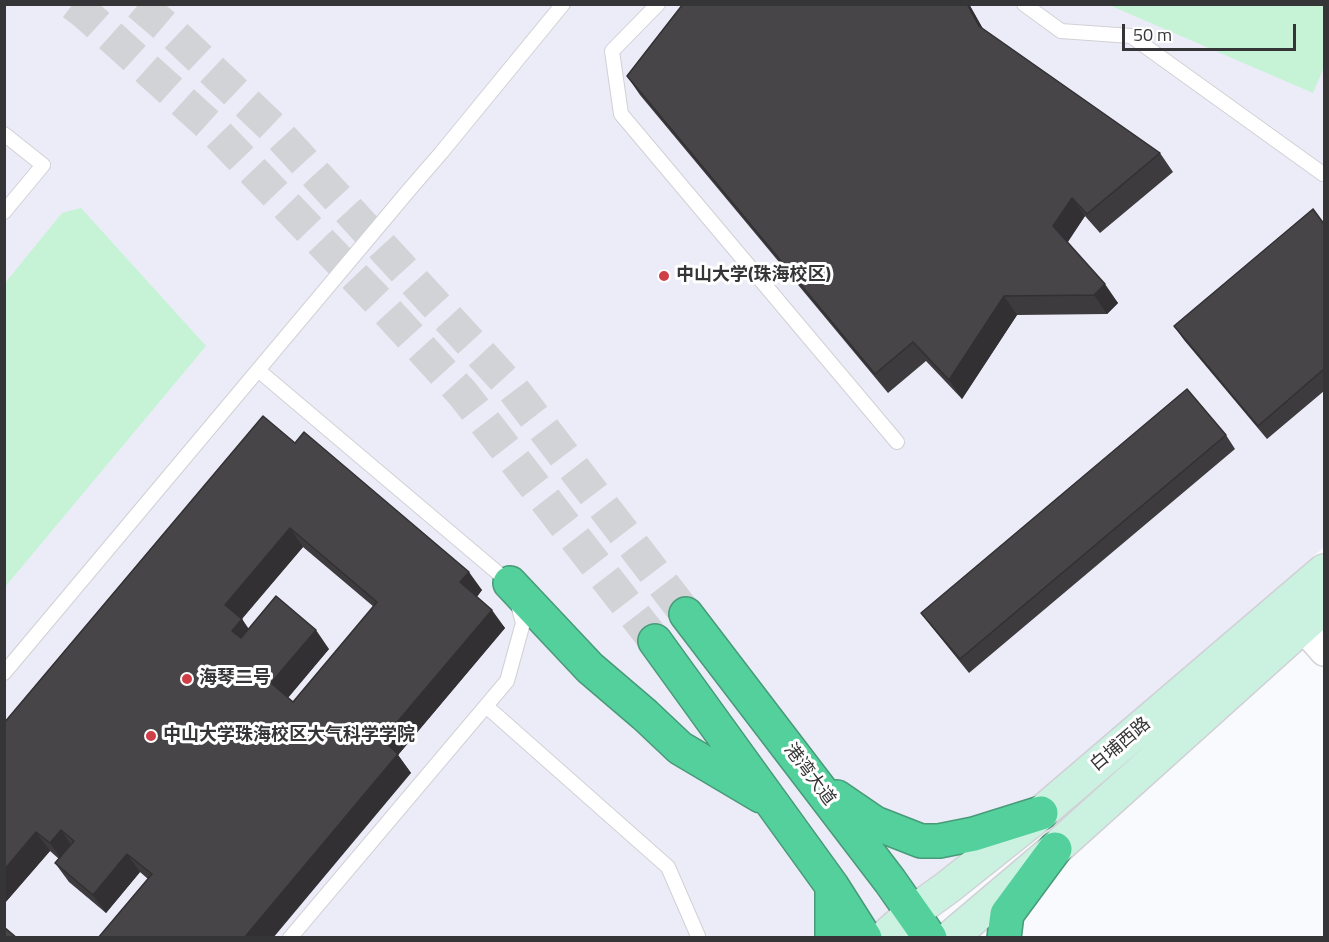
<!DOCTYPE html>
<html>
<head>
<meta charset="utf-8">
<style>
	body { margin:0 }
	#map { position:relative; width:1329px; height:942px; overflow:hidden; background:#f9fafe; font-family:"Titillium Web",sans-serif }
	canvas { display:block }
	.frame { position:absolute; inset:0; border:6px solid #353537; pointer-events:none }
	.scale { position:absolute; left:1122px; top:24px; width:174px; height:27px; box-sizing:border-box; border:3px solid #353537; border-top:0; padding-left:8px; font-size:18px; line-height:21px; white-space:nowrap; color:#353537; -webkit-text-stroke:4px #fff; paint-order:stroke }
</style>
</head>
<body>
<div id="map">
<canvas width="1329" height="942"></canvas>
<div class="frame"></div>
<div class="scale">50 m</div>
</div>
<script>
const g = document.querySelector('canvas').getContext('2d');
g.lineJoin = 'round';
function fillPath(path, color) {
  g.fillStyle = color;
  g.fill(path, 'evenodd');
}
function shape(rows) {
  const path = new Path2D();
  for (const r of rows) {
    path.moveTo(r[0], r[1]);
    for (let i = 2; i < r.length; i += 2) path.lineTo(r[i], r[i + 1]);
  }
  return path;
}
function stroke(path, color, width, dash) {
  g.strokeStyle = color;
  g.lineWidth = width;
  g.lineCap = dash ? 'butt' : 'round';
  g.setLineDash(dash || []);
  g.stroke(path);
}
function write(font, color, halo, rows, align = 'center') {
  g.font = font + ' "Titillium Web","Noto Sans SC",sans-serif';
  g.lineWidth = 6;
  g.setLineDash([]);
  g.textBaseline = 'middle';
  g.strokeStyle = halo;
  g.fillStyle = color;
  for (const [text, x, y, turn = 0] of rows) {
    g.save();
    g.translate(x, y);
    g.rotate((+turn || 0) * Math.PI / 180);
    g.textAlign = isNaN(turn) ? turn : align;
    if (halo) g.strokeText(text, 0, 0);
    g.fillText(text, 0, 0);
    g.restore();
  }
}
const built = shape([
	[5,5,1324,5,1324,547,958,867,879,937,5,938]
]);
const green = shape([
	[1109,5,1324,5,1324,67,1313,93],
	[81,208,206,346,5,587,5,283,62,213]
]);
const highwayTunnel = shape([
	[73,4,86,14,211,127,378,301,463,394,655,641],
	[139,4,173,33,272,127,513,389,686,614]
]);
const lane = shape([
	[658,4,612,51,621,114,897,442],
	[1024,4,1061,31,1131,36,1323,174],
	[4,134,43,165,4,212],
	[258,370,511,584],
	[4,673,409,190,441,153,563,4],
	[486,706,668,867,698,936,697,938],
	[290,938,507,681,523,623,518,605]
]);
const street = shape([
	[1302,627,1324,652]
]);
const secondary = shape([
	[884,938,912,913,948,887,1041,813,1324,571],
	[950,938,1055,849,1324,607]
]);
const highway = shape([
	[510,583,590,668,645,715,680,748,761,796],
	[686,614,890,881,930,938],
	[655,641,832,886,865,938],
	[837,797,875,823,921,841,939,841,974,834,1041,813],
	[832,938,832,886],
	[1004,938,1007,914,1055,849]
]);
const wall = shape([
	[683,4,969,4,983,29,1160,153,1173,172,1100,233,1085,216,1067,242,1118,303,1107,314,1017,315,962,399,926,361,888,393,640,95,627,76],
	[1324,224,1324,391,1267,439,1184,340,1174,326],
	[1226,435,1235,449,969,673,931,626,921,613],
	[295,443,482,590,477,597,505,628,398,755,411,773,148,879,140,872,106,913,69,882,55,863,59,859,50,851,4,904,4,723],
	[303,547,374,607,293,702,288,698,329,649,248,629,242,619]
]);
const shadedWall = shape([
	[967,4,969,4,992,45,979,26],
	[1072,198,1085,216,1066,245,1053,226],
	[1105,284,1118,303,1107,314,1094,295],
	[1004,296,1017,315,962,399,949,380],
	[290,528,303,547,238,623,225,605],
	[469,572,482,590,473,601,460,582],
	[492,610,505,628,398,755,411,773,273,938,244,938,382,740],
	[242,619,255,638,245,650,232,631],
	[316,630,329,649,284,702,271,683],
	[61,830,74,849,63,862,50,843],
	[36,832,50,851,4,904,4,870],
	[127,854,140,872,106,913,93,895]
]);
const building = shape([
	[683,4,967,4,979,26,1160,153,1087,214,1072,198,1053,226,1105,284,1094,295,1004,296,949,380,913,342,875,374,627,76,683,4],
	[1313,209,1324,224,1324,369,1258,426,1174,326,1313,209],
	[1187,389,1226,435,960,659,921,613,1187,389],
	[263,416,295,443,304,432,469,572,460,582,492,610,382,740,398,754,244,938,98,938,152,874,127,854,93,895,55,863,74,841,61,830,50,843,36,832,4,870,4,723,263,416],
	[290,528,377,602,293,702,271,683,316,630,276,596,241,638,232,631,242,619,225,605,290,528],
	[4,927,17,938,4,938,4,927]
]);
const markers = [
	[664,276,6,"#cf3f48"],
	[187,679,6,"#cf3f48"],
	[151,736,6,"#cf3f48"]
];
const poiNames = [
	["中山大学(珠海校区)",676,276],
	["海琴二号",199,679],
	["中山大学珠海校区大气科学学院",163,736]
];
const streetNames = [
	["白埔西路",1121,745,-40],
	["港湾大道",809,775,53]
];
fillPath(built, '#ebecf8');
fillPath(green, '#c6f3d6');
stroke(highwayTunnel, '#d2d3d6', 33, [33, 16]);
stroke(lane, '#d1d1d5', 16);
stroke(street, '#d1d1d5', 30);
stroke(secondary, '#d1d1d5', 36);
stroke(highway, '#489a78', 36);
stroke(lane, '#fff', 14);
stroke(street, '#fff', 27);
stroke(secondary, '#cbf1e1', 33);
stroke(highway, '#53d09b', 33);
fillPath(wall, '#3e3b3e');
fillPath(shadedWall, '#323032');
fillPath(building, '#484548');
stroke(building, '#323032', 1.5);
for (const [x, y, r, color] of markers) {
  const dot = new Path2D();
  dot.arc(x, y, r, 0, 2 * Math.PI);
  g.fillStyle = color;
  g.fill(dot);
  stroke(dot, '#fff', 2);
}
write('bold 18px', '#353537', '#fff', poiNames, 'left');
write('18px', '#353537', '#fff', streetNames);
</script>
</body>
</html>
